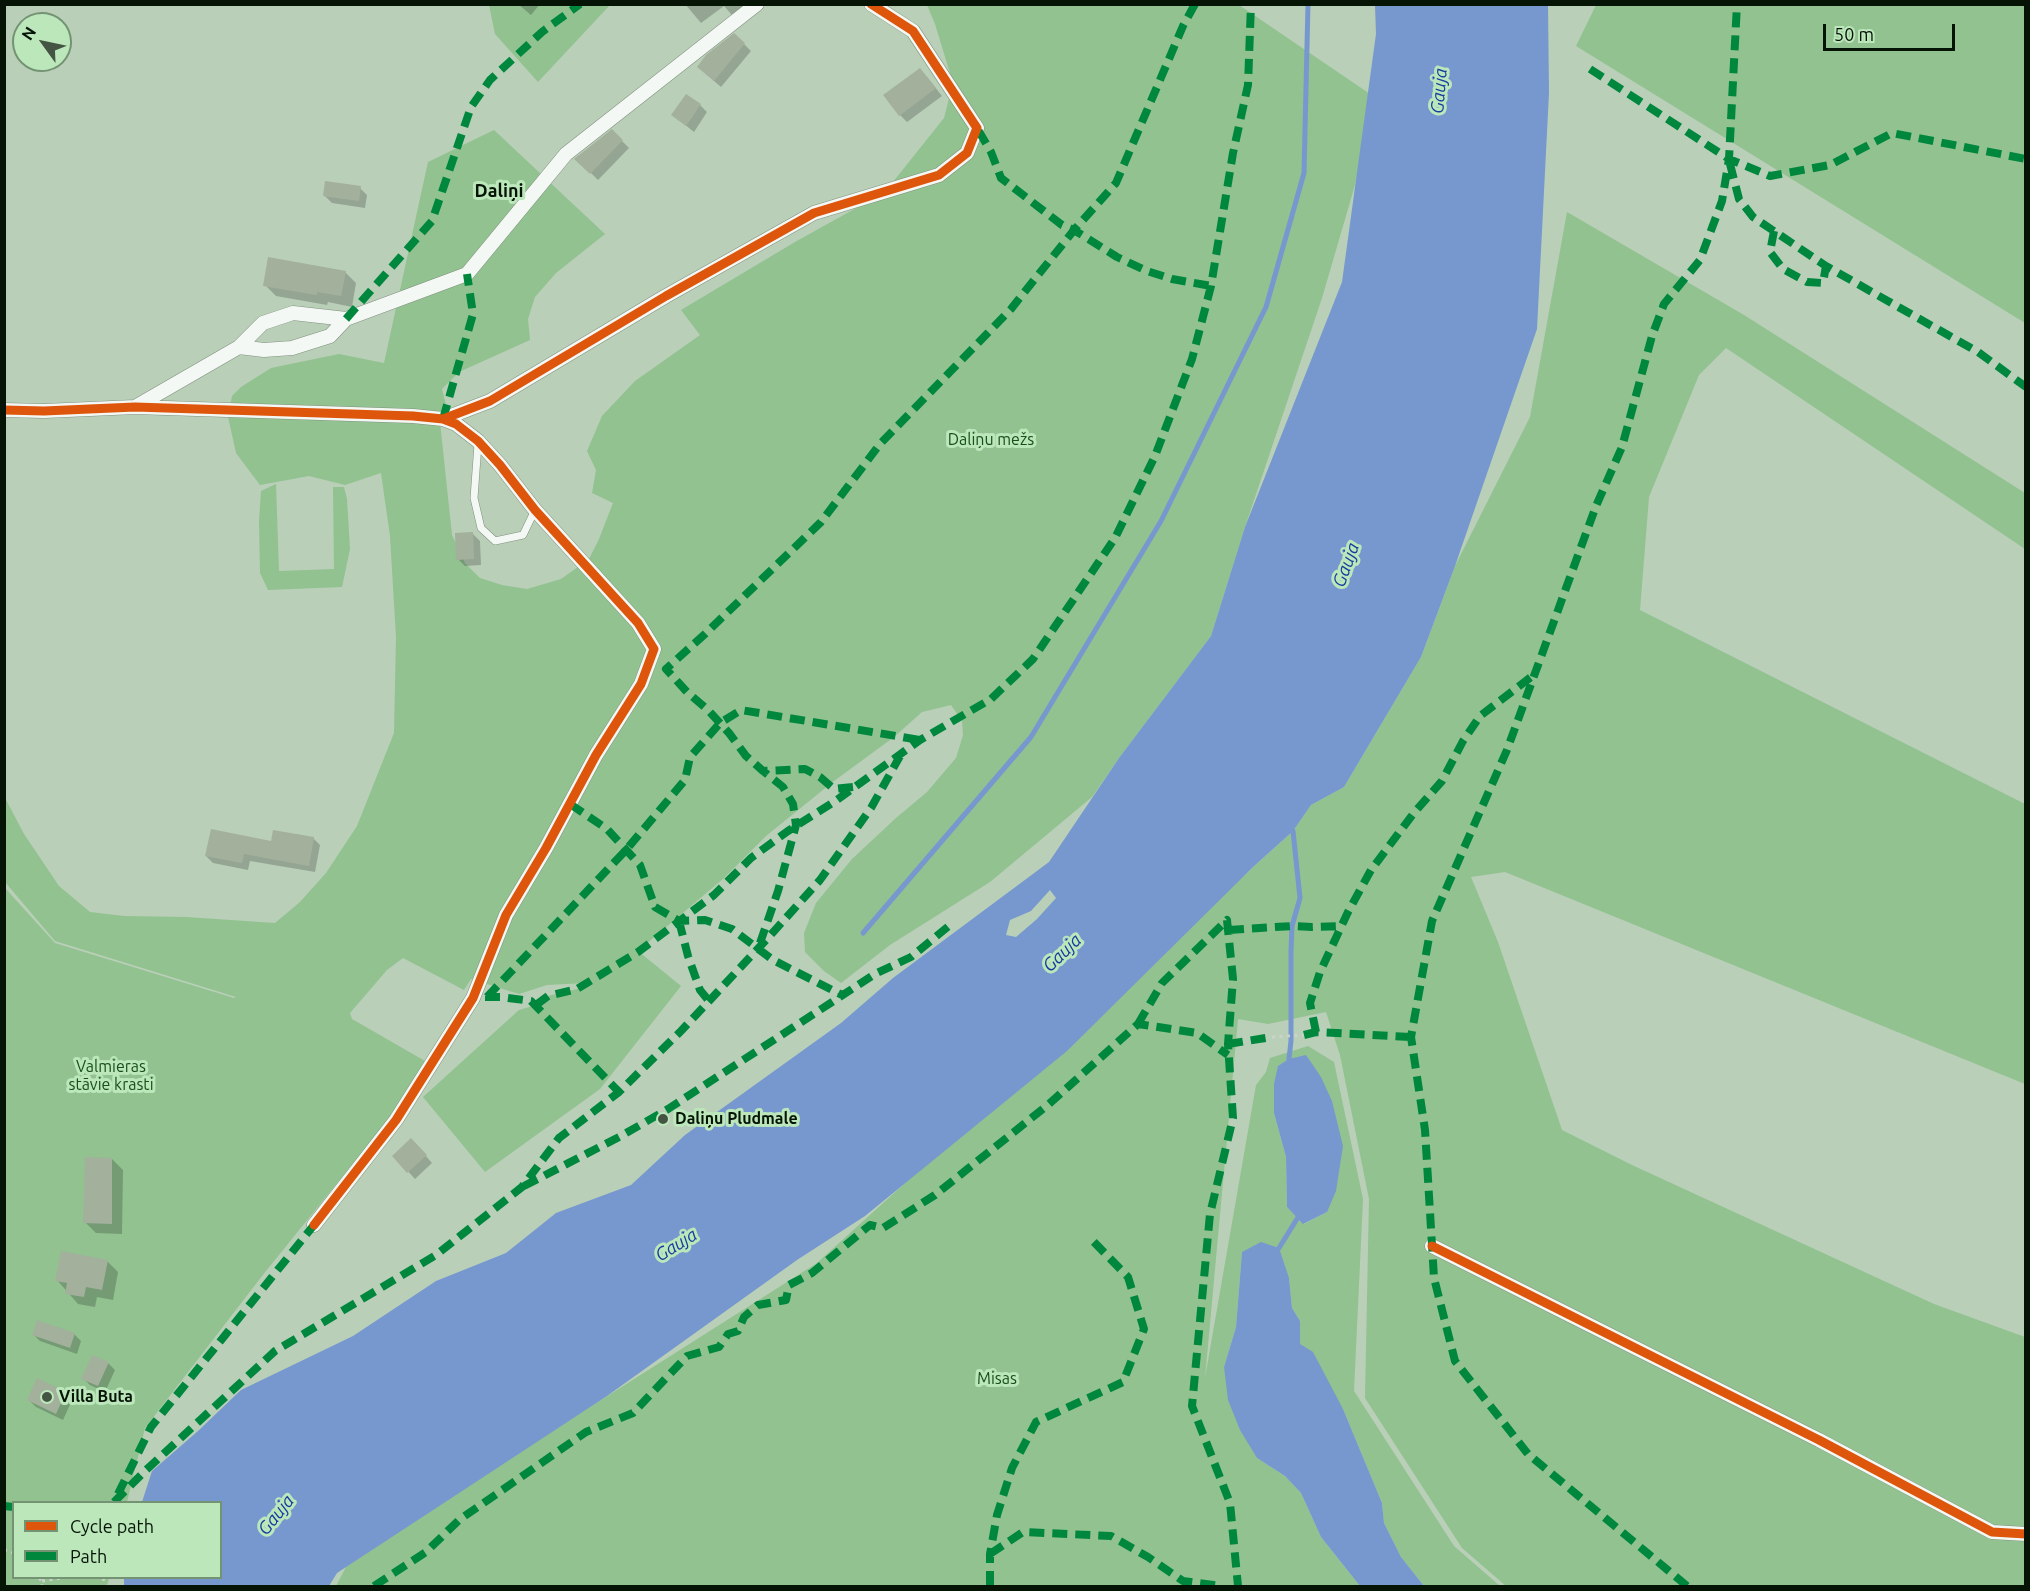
<!DOCTYPE html>
<html>
<head>
<meta charset="utf-8">
<style>
	body { margin:0 }
	#map { position:relative; width:2030px; height:1591px; overflow:hidden; background:#b9cfb8; font-family:Ubuntu,sans-serif }
	canvas { display:block }
	.frame { position:absolute; inset:0; border:6px solid #061406; pointer-events:none }
	.legend { position:absolute; left:12px; top:1501px; width:210px; height:78px; box-sizing:border-box; background:#bce7bb; border:2px solid #739373; margin:0; padding:8px 10px; list-style:none; font-size:18px; color:#061406 }
	.legend li { display:flex; align-items:center; gap:12px; height:30px }
	.legend b { width:30px; border:2px solid #739373 }
	.north { position:absolute; left:12px; top:12px; width:60px; height:60px; box-sizing:border-box; background:#bce7bb; border:2px solid #739373; border-radius:50%; rotate:303deg; font-size:16px; font-weight:700; line-height:24px; text-align:center; color:#061406 }
	.north::after { content:''; display:block; margin:auto; width:21px; height:27px; background:#455544; clip-path:polygon(50% 0,100% 100%,50% 72%,0 100%) }
	.scale { position:absolute; left:1823px; top:24px; width:132px; height:27px; box-sizing:border-box; border:3px solid #061406; border-top:0; padding-left:8px; font-size:18px; line-height:21px; white-space:nowrap; color:#061406; -webkit-text-stroke:4px #bce7bb; paint-order:stroke }
</style>
</head>
<body>
<div id="map">
<canvas width="2030" height="1591"></canvas>
<div class="frame"></div>
<ul class="legend">
<li><b style="height:8px;background:#dd560c"></b>Cycle path</li>
<li><b style="height:8px;background:#00873e"></b>Path</li>
</ul>
<div class="north">N</div>
<div class="scale">50 m</div>
</div>
<script>
const g = document.querySelector('canvas').getContext('2d');
g.lineJoin = 'round';
function fillPath(path, color) {
  g.fillStyle = color;
  g.fill(path, 'evenodd');
}
function shape(rows) {
  const path = new Path2D();
  for (const r of rows) {
    path.moveTo(r[0], r[1]);
    for (let i = 2; i < r.length; i += 2) path.lineTo(r[i], r[i + 1]);
  }
  return path;
}
function stroke(path, color, width, dash) {
  g.strokeStyle = color;
  g.lineWidth = width;
  g.lineCap = dash ? 'butt' : 'round';
  g.setLineDash(dash || []);
  g.stroke(path);
}
function write(font, color, halo, rows, align = 'center') {
  g.font = font + ' Ubuntu,sans-serif';
  g.lineWidth = 6;
  g.setLineDash([]);
  g.textBaseline = 'middle';
  g.strokeStyle = halo;
  g.fillStyle = color;
  for (const [text, x, y, turn = 0] of rows) {
    g.save();
    g.translate(x, y);
    g.rotate((+turn || 0) * Math.PI / 180);
    g.textAlign = isNaN(turn) ? turn : align;
    if (halo) g.strokeText(text, 0, 0);
    g.fillText(text, 0, 0);
    g.restore();
  }
}
const green = shape([
	[489,5,489,4,610,5,538,82,495,34],
	[927,5,1239,5,1373,96,1355,185,1322,298,1245,527,1211,636,1119,758,1092,797,990,882,890,945,841,983,824,971,805,952,804,933,816,903,852,859,896,818,927,792,956,758,963,735,962,721,951,705,922,712,894,737,834,781,766,836,724,878,638,951,681,986,600,1089,485,1172,423,1097,519,1010,536,1005,548,996,577,989,586,983,547,985,519,994,471,979,464,990,403,958,387,970,350,1013,352,1019,425,1061,388,1120,262,1276,145,1428,127,1502,14,1502,14,1578,109,1578,107,1586,5,1586,5,888,55,943,234,998,236,997,55,941,5,882,4,796,24,834,59,886,90,912,124,916,186,917,275,923,300,902,326,873,357,826,394,733,396,637,390,536,381,473,345,485,309,476,260,485,236,453,227,412,229,412,232,396,241,387,271,368,339,354,384,363,428,162,494,130,605,234,556,273,535,297,528,319,530,340,459,372,442,389,450,421,440,422,452,535,465,563,480,578,502,585,527,589,561,579,589,559,599,539,613,503,592,493,596,470,587,451,602,416,635,381,700,335,681,310,795,242,885,192,944,118,953,83,935,24],
	[1596,5,2025,5,2025,323,1576,46],
	[1567,212,1744,315,2025,493,2025,549,1726,348,1699,375,1649,497,1640,610,2025,804,2025,1084,1505,872,1471,877,1498,942,1562,1130,1632,1165,1934,1304,2025,1337,2025,1586,1506,1586,1462,1548,1365,1398,1369,1199,1340,1055,1326,1012,1268,1024,1238,1019,1205,1378,1256,1085,1266,1072,1270,1058,1308,1046,1334,1062,1363,1199,1354,1391,1454,1546,1500,1586,1424,1586,1401,1557,1384,1523,1382,1503,1343,1409,1300,1344,1300,1321,1292,1308,1289,1278,1242,1252,1236,1327,1224,1367,1257,1458,1285,1476,1301,1493,1321,1537,1360,1586,336,1586,346,1567,497,1466,817,1263,1293,831,1311,805,1344,787,1421,657,1455,566,1530,417],
	[1274,1113,1327,1212,1304,1224,1287,1207,1286,1157],
	[276,484,279,571,334,569,333,487,344,487,347,499,350,549,342,587,268,590,260,573,259,521,261,491]
]);
const water = shape([
	[1375,5,1548,5,1549,93,1537,329,1455,566,1421,657,1344,787,1311,805,1293,831,1252,868,1067,1051,865,1216,797,1260,607,1396,337,1573,329,1586,124,1586,124,1578,220,1578,220,1502,142,1502,152,1471,198,1431,241,1390,353,1336,436,1281,506,1253,556,1213,631,1185,685,1135,841,1023,893,978,1049,862,1119,758,1211,636,1245,527,1342,282,1376,34],
	[1050,890,1056,898,1037,919,1016,937,1006,935,1010,920,1031,911],
	[1306,1055,1321,1077,1332,1101,1343,1146,1336,1191,1327,1212,1303,1224,1287,1207,1286,1157,1274,1113,1274,1084,1278,1066,1289,1059],
	[1261,1242,1279,1248,1289,1278,1292,1308,1300,1321,1300,1344,1313,1352,1343,1409,1382,1503,1384,1523,1401,1557,1424,1586,1360,1586,1321,1537,1301,1493,1285,1476,1257,1458,1240,1430,1228,1400,1224,1367,1236,1327,1242,1252]
]);
const shadow = shape([
	[518,4,540,4,531,15],
	[685,4,760,4,739,23,724,6,701,23],
	[744,44,751,51,721,87,706,74],
	[927,77,942,96,907,122,900,115],
	[700,105,707,112,694,132,673,115],
	[612,131,629,148,598,180,577,159],
	[360,188,367,195,365,208,332,203,325,196],
	[345,272,356,283,352,307,328,302,327,305,276,296,265,285],
	[473,534,480,541,481,565,465,566,458,559],
	[313,838,320,845,315,872,250,861,248,870,213,863,206,856,272,843],
	[418,1147,432,1163,415,1179,394,1156],
	[112,1159,123,1170,122,1234,96,1233,85,1222],
	[107,1261,118,1272,113,1300,97,1297,95,1307,78,1304,57,1280],
	[33,1334,74,1334,81,1341,77,1354,40,1341],
	[108,1363,115,1370,105,1392,90,1385,83,1378],
	[65,1393,72,1400,63,1420,36,1407,29,1400]
]);
const stream = shape([
	[863,933,1031,737,1161,521,1266,307,1304,173,1308,4],
	[1292,1065,1289,1059,1291,1041,1291,951,1292,926,1300,898,1293,831],
	[1279,1248,1300,1214]
]);
const building = shape([
	[734,33,745,43,714,81,697,67,706,55],
	[920,68,936,88,899,116,883,95],
	[686,94,701,104,686,126,671,115],
	[612,129,623,140,590,174,574,159],
	[325,181,361,186,359,201,323,196],
	[268,257,346,271,341,296,317,292,317,295,263,286],
	[473,532,474,559,456,560,455,533],
	[211,829,271,841,273,830,314,837,309,866,244,854,242,863,205,856],
	[411,1138,427,1155,407,1173,392,1156],
	[85,1157,112,1158,112,1224,83,1223],
	[61,1251,108,1260,102,1290,86,1287,84,1297,65,1294,67,1283,55,1281],
	[37,1320,75,1333,70,1348,32,1335],
	[92,1355,109,1362,98,1386,81,1379],
	[37,1378,66,1392,56,1414,27,1400]
]);
const path = shape([
	[1272,1037,1304,1035],
	[4,1550,14,1553],
	[39,1578,42,1581,42,1586],
	[103,1578,106,1586],
	[42,1581,62,1578]
]);
const lane = shape([
	[478,444,474,498,481,528,495,541,523,535,535,510]
]);
const street = shape([
	[346,319,467,274,566,154,757,4],
	[135,407,239,347,263,323,293,313,346,319,330,336,292,348,264,350,239,347],
	[4,410,44,411,135,407,413,416,443,419,456,424,478,441,500,465,535,510,638,623,654,649,641,684,596,755,546,848,506,915,473,998,396,1120,314,1225],
	[443,419,490,401,666,296,814,213,939,175,967,153,977,128,913,31,871,4],
	[1432,1246,1819,1440,1992,1532,2026,1534]
]);
const quiet = shape([
	[1195,4,1183,26,1116,183,1074,230,1117,257,1147,271,1172,279,1211,286],
	[1590,69,1729,159,1770,176,1830,165,1892,133,2026,159],
	[1730,164,1739,199,1753,217,1826,266,1978,352,2026,387],
	[1774,231,1770,252,1783,269,1807,282,1823,283,1826,266],
	[346,319,432,221,471,107,490,80,542,32,580,4],
	[443,419,473,314,467,274],
	[853,787,834,789,820,777,805,769,763,771,746,756,729,733,708,710,687,692,666,669,705,634,821,522,880,444,1011,309,1074,230,1062,225,1001,178,991,152,977,128],
	[570,804,607,829,640,865,655,907,679,921,705,920,732,929,773,960,844,996],
	[679,921,688,956,700,990,709,1001],
	[1229,930,1292,926,1312,927,1342,926],
	[760,943,778,891,796,825,793,804,783,787,763,771],
	[485,997,501,997,531,1001,619,1092],
	[487,997,626,850,685,780,690,757,720,723,741,710,920,740],
	[536,1005,548,996,577,989,638,952,714,895,751,858,788,831,834,802,920,740,991,699,1033,659,1115,538,1155,456,1192,359,1211,286,1233,153,1248,85,1251,4],
	[1138,1024,1162,983,1227,920,1233,979,1228,1044,1233,1118,1210,1214,1192,1406,1230,1503,1238,1586],
	[1316,1032,1310,1003,1320,972,1348,912,1371,870,1413,814,1442,781,1463,741,1480,716,1535,674],
	[1304,1035,1316,1032,1411,1037],
	[1228,1044,1272,1037],
	[524,1186,621,1136,668,1109,875,974,911,957,950,925],
	[118,1494,151,1427,314,1225],
	[114,1502,145,1471,275,1351,436,1255,522,1187,559,1138,619,1092,681,1031,767,939,820,880,871,808,900,756],
	[4,1506,14,1507],
	[990,1554,1023,1532,1111,1536,1148,1557,1183,1581,1221,1586],
	[374,1586,426,1552,459,1520,586,1432,633,1413,687,1356,719,1347,728,1334,738,1331,744,1317,758,1305,786,1300,789,1285,812,1273,870,1225,883,1228,935,1195,1049,1104,1138,1024,1197,1033,1228,1055],
	[990,1586,990,1554,997,1515,1012,1468,1036,1422,1123,1382,1144,1329,1128,1277,1090,1238],
	[1687,1586,1528,1454,1455,1361,1434,1278,1425,1130,1411,1037,1432,921,1507,750,1596,506,1622,447,1652,336,1664,304,1700,260,1722,201,1729,159,1737,4]
]);
const cycleway = shape([
	[4,410,44,411,135,407,413,416,443,419,456,424,478,441,500,465,535,510,638,623,654,649,641,684,596,755,546,848,506,915,473,998,396,1120,314,1225],
	[443,419,490,401,666,296,814,213,939,175,967,153,977,128,913,31,871,4],
	[1432,1246,1819,1440,1992,1532,2026,1534]
]);
const markers = [
	[663,1119,6,"#455544"],
	[47,1397,6,"#455544"]
];
const parkNames = [
	["Daliņu mežs",991,440],
	["Valmieras",111,1067],
	["stāvie krasti",111,1085],
	["Misas",997,1379]
];
const poiNames = [
	["Daliņu Pludmale",675,1119],
	["Villa Buta",59,1397]
];
const waterNames = [
	["Gauja",1439,91,-85],
	["Gauja",1346,565,-70],
	["Gauja",1062,953,-44],
	["Gauja",676,1245,-32],
	["Gauja",276,1515,-51]
];
const neighbourhoodNames = [
	["Daliņi",499,191]
];
fillPath(green, '#91c290');
fillPath(water, '#7698cf');
fillPath(shadow, '#0003');
stroke(stream, '#7698cf', 5);
fillPath(building, '#a3b09c');
stroke(lane, '#80917f', 8);
stroke(street, '#80917f', 15);
stroke(path, '#cad2ca', 3, [3, 4.5]);
stroke(lane, '#f4f8f4', 7);
stroke(street, '#f4f8f4', 14);
stroke(quiet, '#00873e', 8, [15, 8]);
stroke(cycleway, '#dd560c', 9);
for (const [x, y, r, color] of markers) {
  const dot = new Path2D();
  dot.arc(x, y, r, 0, 2 * Math.PI);
  g.fillStyle = color;
  g.fill(dot);
  stroke(dot, '#bce7bb', 2);
}
write('16px', '#174f19', '#bce7bb', parkNames);
write('bold 16px', '#061406', '#bce7bb', poiNames, 'left');
write('italic 18px', '#143ca1', '#bce7bb', waterNames);
write('bold 18px', '#061406', '#bce7bb', neighbourhoodNames);
</script>
</body>
</html>
